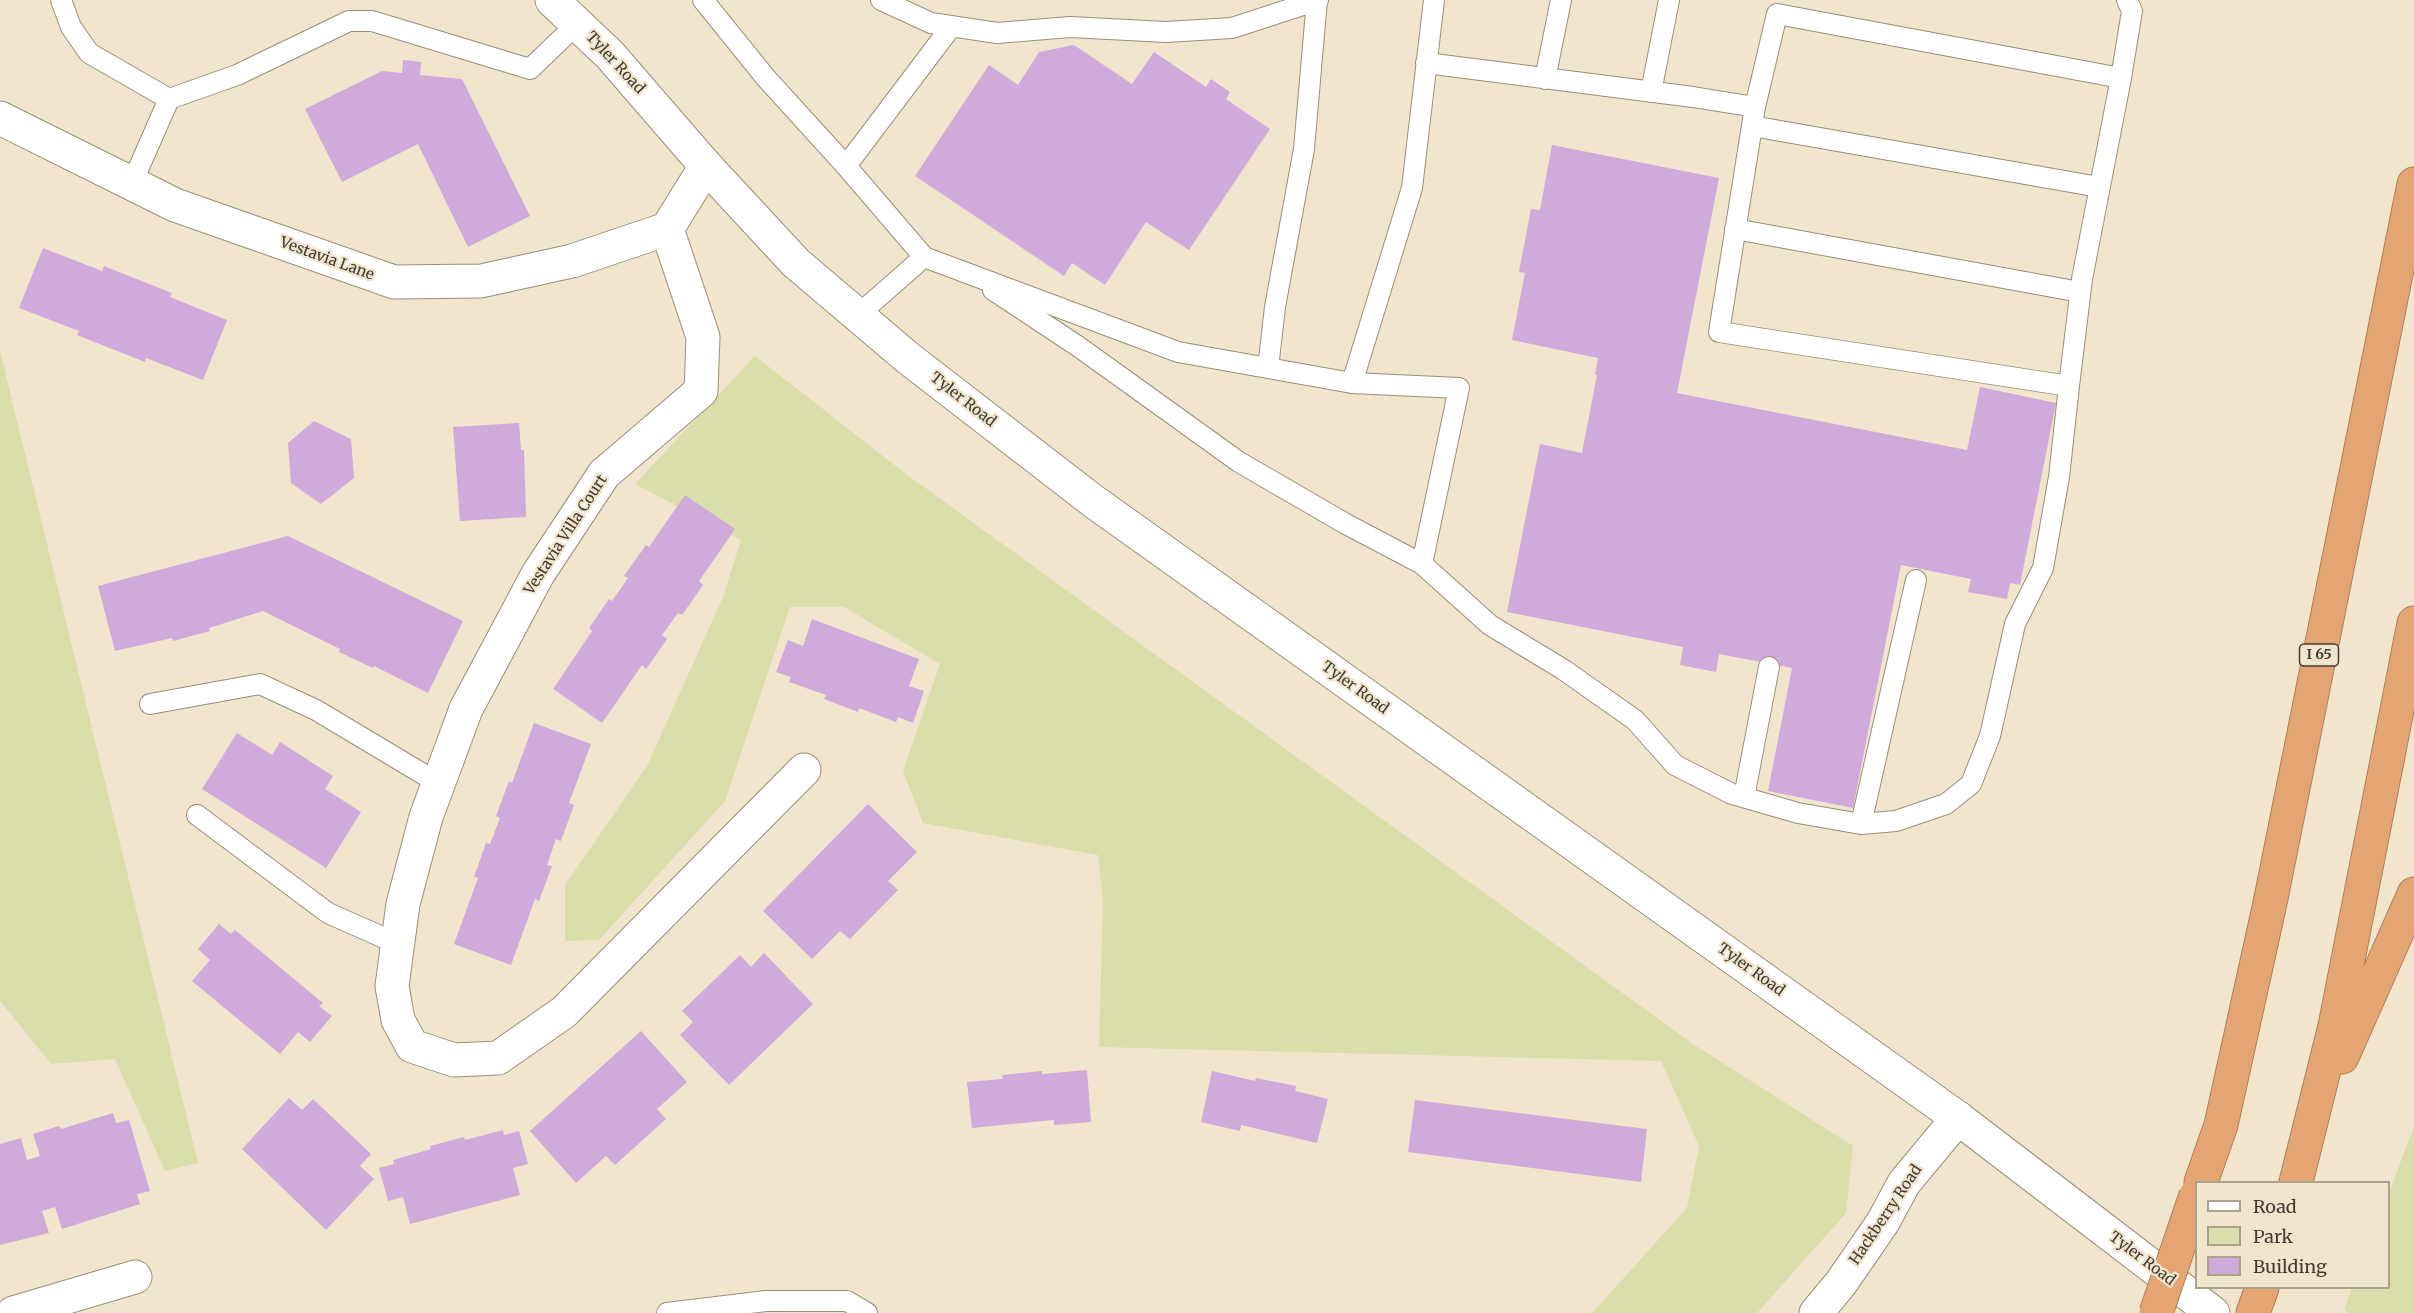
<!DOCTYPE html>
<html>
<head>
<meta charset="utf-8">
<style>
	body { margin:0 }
	#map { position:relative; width:2414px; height:1313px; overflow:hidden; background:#f1e5cd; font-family:Merriweather,serif }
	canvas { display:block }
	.legend { position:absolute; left:2195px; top:1181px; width:195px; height:108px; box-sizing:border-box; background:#f1e5cd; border:2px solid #aba18f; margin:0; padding:8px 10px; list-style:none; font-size:18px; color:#413c32 }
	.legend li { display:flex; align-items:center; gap:12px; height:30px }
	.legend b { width:30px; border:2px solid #aba18f }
</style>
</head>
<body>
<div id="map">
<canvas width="2414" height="1313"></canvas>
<ul class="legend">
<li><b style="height:8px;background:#fff"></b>Road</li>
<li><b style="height:16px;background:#dadeaa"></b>Park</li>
<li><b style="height:16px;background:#cfaadb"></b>Building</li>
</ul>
</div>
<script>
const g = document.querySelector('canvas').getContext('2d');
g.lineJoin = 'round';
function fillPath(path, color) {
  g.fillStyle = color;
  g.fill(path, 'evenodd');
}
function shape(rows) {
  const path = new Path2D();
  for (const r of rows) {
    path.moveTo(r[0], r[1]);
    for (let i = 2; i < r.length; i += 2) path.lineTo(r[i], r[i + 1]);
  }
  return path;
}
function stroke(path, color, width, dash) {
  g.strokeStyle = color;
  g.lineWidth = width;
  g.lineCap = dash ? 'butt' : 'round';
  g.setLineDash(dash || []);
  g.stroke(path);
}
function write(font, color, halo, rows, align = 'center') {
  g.font = font + ' Merriweather,serif';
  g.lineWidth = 4.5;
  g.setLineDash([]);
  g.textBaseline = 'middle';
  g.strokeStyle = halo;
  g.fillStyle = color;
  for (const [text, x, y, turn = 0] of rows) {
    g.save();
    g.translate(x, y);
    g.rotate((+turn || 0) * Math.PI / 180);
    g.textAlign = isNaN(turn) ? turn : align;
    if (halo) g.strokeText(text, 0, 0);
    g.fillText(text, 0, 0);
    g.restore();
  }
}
const green = shape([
	[0,351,198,1163,165,1171,115,1059,51,1064,0,1001],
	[755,356,906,474,1693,1044,1853,1146,1846,1213,1757,1313,1592,1313,1687,1208,1699,1146,1661,1061,1099,1047,1103,902,1098,855,923,823,903,771,940,664,844,607,790,607,725,801,599,940,565,941,565,885,647,766,723,597,741,540,635,484],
	[2414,1126,2414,1313,2348,1313,2344,1310,2352,1288,2388,1288,2389,1193]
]);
const building = shape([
	[1074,45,1132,84,1154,52,1206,87,1211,79,1230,92,1226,99,1270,129,1189,250,1146,222,1105,285,1072,263,1064,276,915,176,989,65,1018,85,1039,52],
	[403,60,421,62,420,75,462,79,530,216,468,247,418,144,342,182,305,109,382,71,402,73],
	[1552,145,1719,178,1677,393,1967,450,1980,387,2056,403,2020,585,2010,583,2007,599,1968,592,1971,579,1901,565,1853,808,1768,791,1792,668,1719,654,1716,672,1680,665,1683,647,1507,612,1540,444,1582,453,1597,375,1595,374,1598,358,1512,340,1525,273,1519,272,1531,209,1540,210],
	[43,248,102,271,104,266,172,293,170,297,227,320,203,380,146,358,145,362,77,335,79,331,19,308],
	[314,421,351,439,354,478,321,504,291,483,288,443],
	[519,423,521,450,524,450,526,517,460,521,453,427],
	[685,495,735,529,699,581,703,585,682,615,678,613,662,635,667,639,646,669,642,665,602,723,553,689,592,631,589,628,609,599,612,601,628,578,624,576,646,545,649,547],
	[288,536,463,621,428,693,374,666,373,668,339,652,340,649,263,611,209,628,210,631,173,641,172,638,115,651,98,586],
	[812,619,919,659,909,686,924,691,913,723,898,717,896,722,859,708,858,712,824,699,826,695,789,682,791,677,776,672,788,640,803,646],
	[534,723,591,744,569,803,574,805,561,841,556,839,547,865,552,866,539,901,535,899,511,965,454,944,478,878,474,877,486,843,490,844,500,818,496,816,509,781,512,783],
	[237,733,272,755,280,742,333,776,325,789,361,812,326,868,202,789],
	[868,804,917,852,888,881,898,890,850,939,840,931,812,959,763,911],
	[219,924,231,934,235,930,323,1003,319,1006,332,1016,310,1042,298,1032,280,1054,192,981,210,960,198,949],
	[764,953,813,1004,729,1085,680,1035,693,1022,682,1011,740,955,751,967],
	[641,1031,687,1082,657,1109,666,1119,615,1165,606,1156,576,1183,530,1131],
	[1087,1070,1091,1122,1054,1125,1054,1120,972,1128,967,1082,1003,1079,1002,1075,1042,1071,1042,1074],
	[1212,1071,1255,1081,1256,1078,1296,1086,1295,1091,1328,1099,1317,1143,1241,1125,1240,1131,1201,1122],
	[289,1098,302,1110,313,1099,371,1154,360,1166,374,1179,326,1230,242,1149],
	[1415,1100,1647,1129,1641,1182,1408,1152],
	[113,1113,116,1123,129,1120,150,1191,137,1194,140,1204,62,1229,55,1207,42,1211,49,1233,0,1245,0,1144,21,1138,27,1160,40,1156,33,1134,59,1126,61,1129],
	[503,1130,504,1135,519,1131,528,1164,513,1168,520,1195,410,1224,403,1197,388,1201,379,1168,394,1164,393,1160,431,1149,430,1146,464,1137,465,1140]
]);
const service = shape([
	[61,0,71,27,89,53,169,99,132,183],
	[703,0,766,78,846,166,924,257],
	[881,0,931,23,997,33,1070,27,1166,32,1232,28,1318,0],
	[1426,63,1693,97,1755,107,1777,14,2121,78,2132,11,2127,0],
	[1545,79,1561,0],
	[1651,92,1669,0],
	[169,99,237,75,349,21,372,21,530,69,578,23],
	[1755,107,1719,332,2069,386,2082,279,2121,78],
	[1752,126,2099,187],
	[846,166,951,27],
	[1735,229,2080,292],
	[993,290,1079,347,1239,462,1346,524,1422,564,1459,388,1352,383],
	[858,315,924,257,1178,352,1352,383,1412,188,1434,0],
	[1268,368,1275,307,1304,149,1317,0],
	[1422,564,1490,625,1564,670,1635,720,1675,765,1732,794,1798,813,1861,824,1896,821,1946,804,1971,784,1990,736,2015,624,2043,568,2059,477,2069,386],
	[150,704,260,684,316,710,438,783],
	[1744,797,1769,667],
	[197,815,328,913,398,944],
	[1861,824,1916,580],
	[667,1313,766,1301,847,1301,867,1313]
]);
const minor = shape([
	[0,118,175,205,394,282,481,281,572,261,667,229],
	[706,166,667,229,703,337,701,391,604,474,538,574,466,709,426,817,403,904,392,986,398,1020,412,1046,454,1060,498,1058,564,1012,804,770],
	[13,1313,135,1277],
	[1816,1313,1841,1283,1883,1222,1904,1183,1958,1118]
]);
const tertiary = shape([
	[552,0,610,55,706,166,796,263,908,358,1093,501,1958,1118,2213,1313]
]);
const motorway = shape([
	[2342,1057,2414,894],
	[2201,1182,2221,1125,2270,903,2414,184],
	[2296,1182,2335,1026,2414,623],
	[2253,1313,2262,1288]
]);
const motorwayBridge = shape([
	[2156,1313,2196,1195]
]);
const shields = [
	[2319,655,39]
];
const shieldNames = [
	["I 65",2319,655]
];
const streetNames = [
	["Tyler Road",615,63,47],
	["Vestavia Lane",327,259,20],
	["Tyler Road",963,400,38],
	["Vestavia Villa Court",566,535,-57],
	["Tyler Road",1355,688,36],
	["Tyler Road",1751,970,36],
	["Hackberry Road",1886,1215,-56],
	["Tyler Road",2142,1259,37]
];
fillPath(green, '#dadeaa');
fillPath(building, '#cfaadb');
stroke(service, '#9a8f78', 22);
stroke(minor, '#9a8f78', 35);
stroke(tertiary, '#9a8f78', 35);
stroke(motorway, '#ab805c', 35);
stroke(service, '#fff', 20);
stroke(minor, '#fff', 33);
stroke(tertiary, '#fff', 33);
stroke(motorway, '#e4a573', 33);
stroke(motorwayBridge, '#ab805c', 35, []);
stroke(motorwayBridge, '#e4a573', 33);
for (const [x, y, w] of shields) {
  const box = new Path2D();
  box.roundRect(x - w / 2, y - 11, w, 22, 4.5);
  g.fillStyle = '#f1e5cd';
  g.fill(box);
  stroke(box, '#413c32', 1.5);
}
write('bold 14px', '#413c32', null, shieldNames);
write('15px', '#413c32', '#f1e5cd', streetNames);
</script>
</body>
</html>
